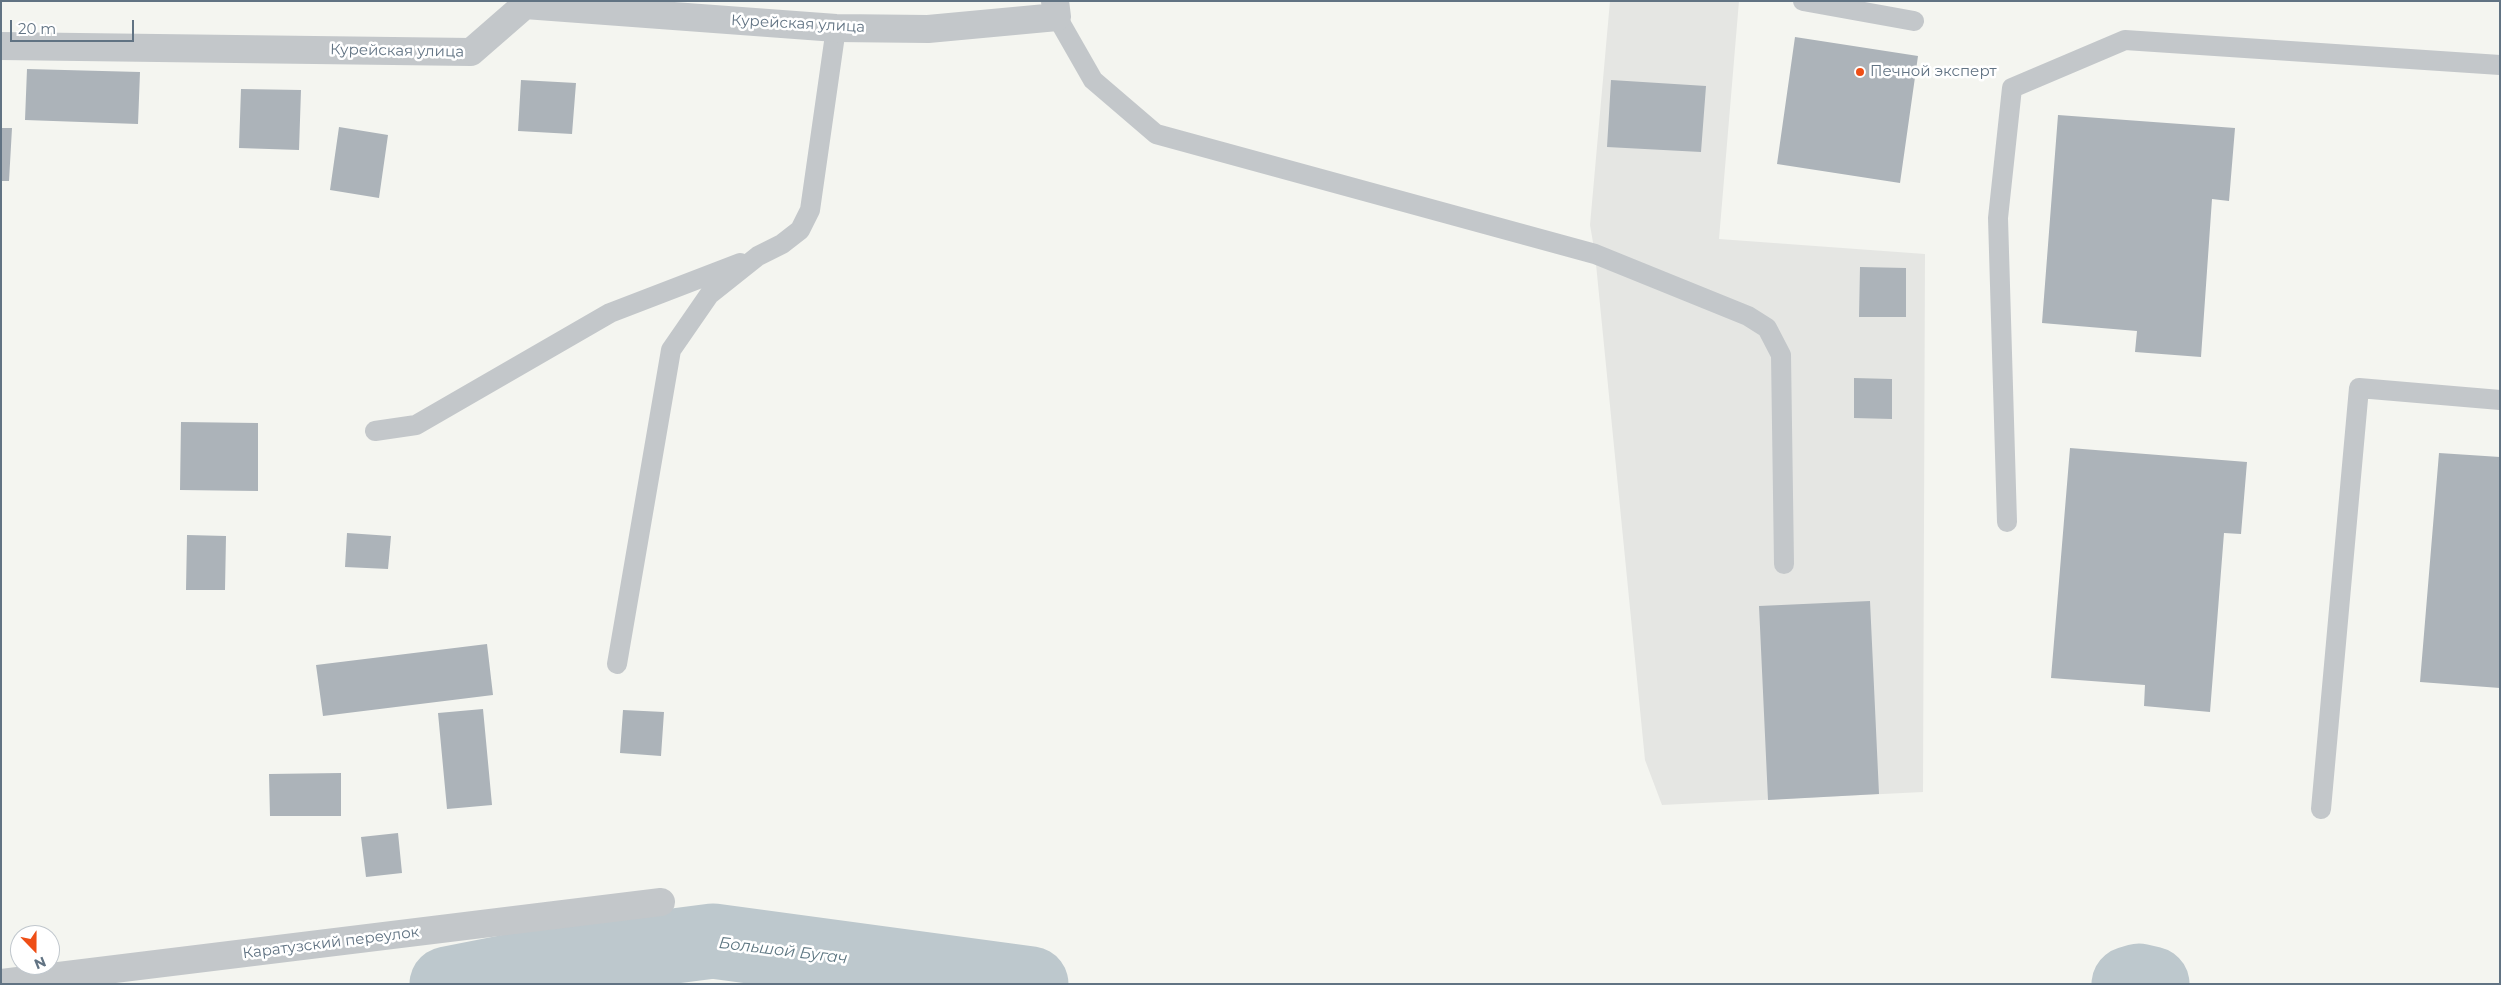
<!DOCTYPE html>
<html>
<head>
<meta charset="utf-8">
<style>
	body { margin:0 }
	#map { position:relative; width:2501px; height:985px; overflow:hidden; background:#f4f5f0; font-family:Montserrat,sans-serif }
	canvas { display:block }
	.frame { position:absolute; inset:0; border:2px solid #617383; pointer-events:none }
	.north { position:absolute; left:10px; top:925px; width:50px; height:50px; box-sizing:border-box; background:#fff; border:1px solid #c0c7cd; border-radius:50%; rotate:158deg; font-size:14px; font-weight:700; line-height:20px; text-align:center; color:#617383 }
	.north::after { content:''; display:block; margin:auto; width:18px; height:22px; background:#ee4e16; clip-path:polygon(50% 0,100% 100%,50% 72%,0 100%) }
	.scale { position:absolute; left:10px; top:20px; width:124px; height:22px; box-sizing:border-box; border:2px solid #617383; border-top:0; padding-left:6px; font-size:15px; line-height:18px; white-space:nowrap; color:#617383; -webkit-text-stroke:4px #fff; paint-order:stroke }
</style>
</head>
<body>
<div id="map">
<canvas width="2501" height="985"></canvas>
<div class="frame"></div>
<div class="north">N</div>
<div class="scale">20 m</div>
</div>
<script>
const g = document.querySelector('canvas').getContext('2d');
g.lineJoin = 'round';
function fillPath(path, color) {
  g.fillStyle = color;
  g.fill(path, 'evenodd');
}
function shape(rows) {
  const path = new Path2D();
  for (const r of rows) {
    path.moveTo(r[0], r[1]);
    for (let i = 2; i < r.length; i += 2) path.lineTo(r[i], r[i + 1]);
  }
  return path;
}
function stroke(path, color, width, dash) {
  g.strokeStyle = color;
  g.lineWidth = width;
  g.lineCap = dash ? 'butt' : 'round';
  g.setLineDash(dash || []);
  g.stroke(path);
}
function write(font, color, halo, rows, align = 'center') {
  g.font = font + ' Montserrat,sans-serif';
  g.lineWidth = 5;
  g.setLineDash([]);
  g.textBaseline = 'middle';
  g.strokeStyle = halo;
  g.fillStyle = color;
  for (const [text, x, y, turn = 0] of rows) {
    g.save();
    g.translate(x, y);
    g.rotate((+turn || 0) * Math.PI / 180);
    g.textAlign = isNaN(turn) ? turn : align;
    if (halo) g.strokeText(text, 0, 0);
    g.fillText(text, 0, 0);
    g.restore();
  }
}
const built = shape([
	[1610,1,1739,1,1719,239,1925,254,1923,792,1662,805,1645,760,1595,254,1590,225]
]);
const river = shape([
	[447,984,574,959,713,941,1031,984],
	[2129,984,2139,981,2152,984]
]);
const building = shape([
	[1795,37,1918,56,1900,183,1777,164],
	[27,69,140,72,138,124,25,120],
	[521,80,576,83,572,134,518,131],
	[1611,80,1706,86,1701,152,1607,147],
	[241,89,301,90,299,150,239,148],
	[2058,115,2235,128,2229,201,2212,199,2201,357,2135,352,2137,331,2042,323],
	[339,127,388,135,379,198,330,190],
	[1,128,12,128,9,181,1,181],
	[1860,267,1906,268,1906,317,1859,317],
	[1854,378,1892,379,1892,419,1854,418],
	[181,422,258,423,258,491,180,490],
	[2070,448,2247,462,2241,534,2224,533,2210,712,2144,706,2145,685,2051,678],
	[2439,453,2500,457,2500,688,2420,682],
	[347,533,391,536,388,569,345,567],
	[187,535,226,536,225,590,186,590],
	[1870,601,1879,794,1768,800,1759,606],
	[487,644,493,695,323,716,316,665],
	[483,709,492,805,447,809,438,713],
	[623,710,664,712,661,756,620,753],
	[341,773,341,816,270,816,269,774],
	[398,833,402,873,366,877,361,837]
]);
const service = shape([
	[1803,1,1914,21],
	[1057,17,1093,80,1156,134,1595,254,1748,316,1767,328,1781,355,1784,564],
	[375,431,416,425,610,313,740,263],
	[2007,522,1998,218,2012,88,2125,40,2500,65],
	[617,664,671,350,709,295,758,256,782,244,800,230,810,210,836,28],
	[2321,809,2359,388,2500,400]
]);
const minor = shape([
	[1,46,471,52,525,5,836,28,928,29,1057,17,1055,1],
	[1,983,661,902]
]);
const markers = [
	[1860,72,5,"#ee4e16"]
];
const streetNames = [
	["Курейская улица",798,24,3],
	["Курейская улица",397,51,1],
	["Каратузский переулок",331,943,-7]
];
const poiNames = [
	["Печной эксперт",1870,72]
];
const waterNames = [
	["Большой Бугач",783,951,7]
];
fillPath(built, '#e5e6e3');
stroke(river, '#bdc8cd', 75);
fillPath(building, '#acb3b9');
stroke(service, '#c3c7ca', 20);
stroke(minor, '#c3c7ca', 28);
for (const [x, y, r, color] of markers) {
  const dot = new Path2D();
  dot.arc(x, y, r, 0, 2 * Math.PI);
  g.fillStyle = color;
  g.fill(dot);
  stroke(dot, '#fff', 2);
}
write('15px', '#617383', '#fff', streetNames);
write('15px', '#617383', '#fff', poiNames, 'left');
write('italic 16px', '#5d7681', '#fff', waterNames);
</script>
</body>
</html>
